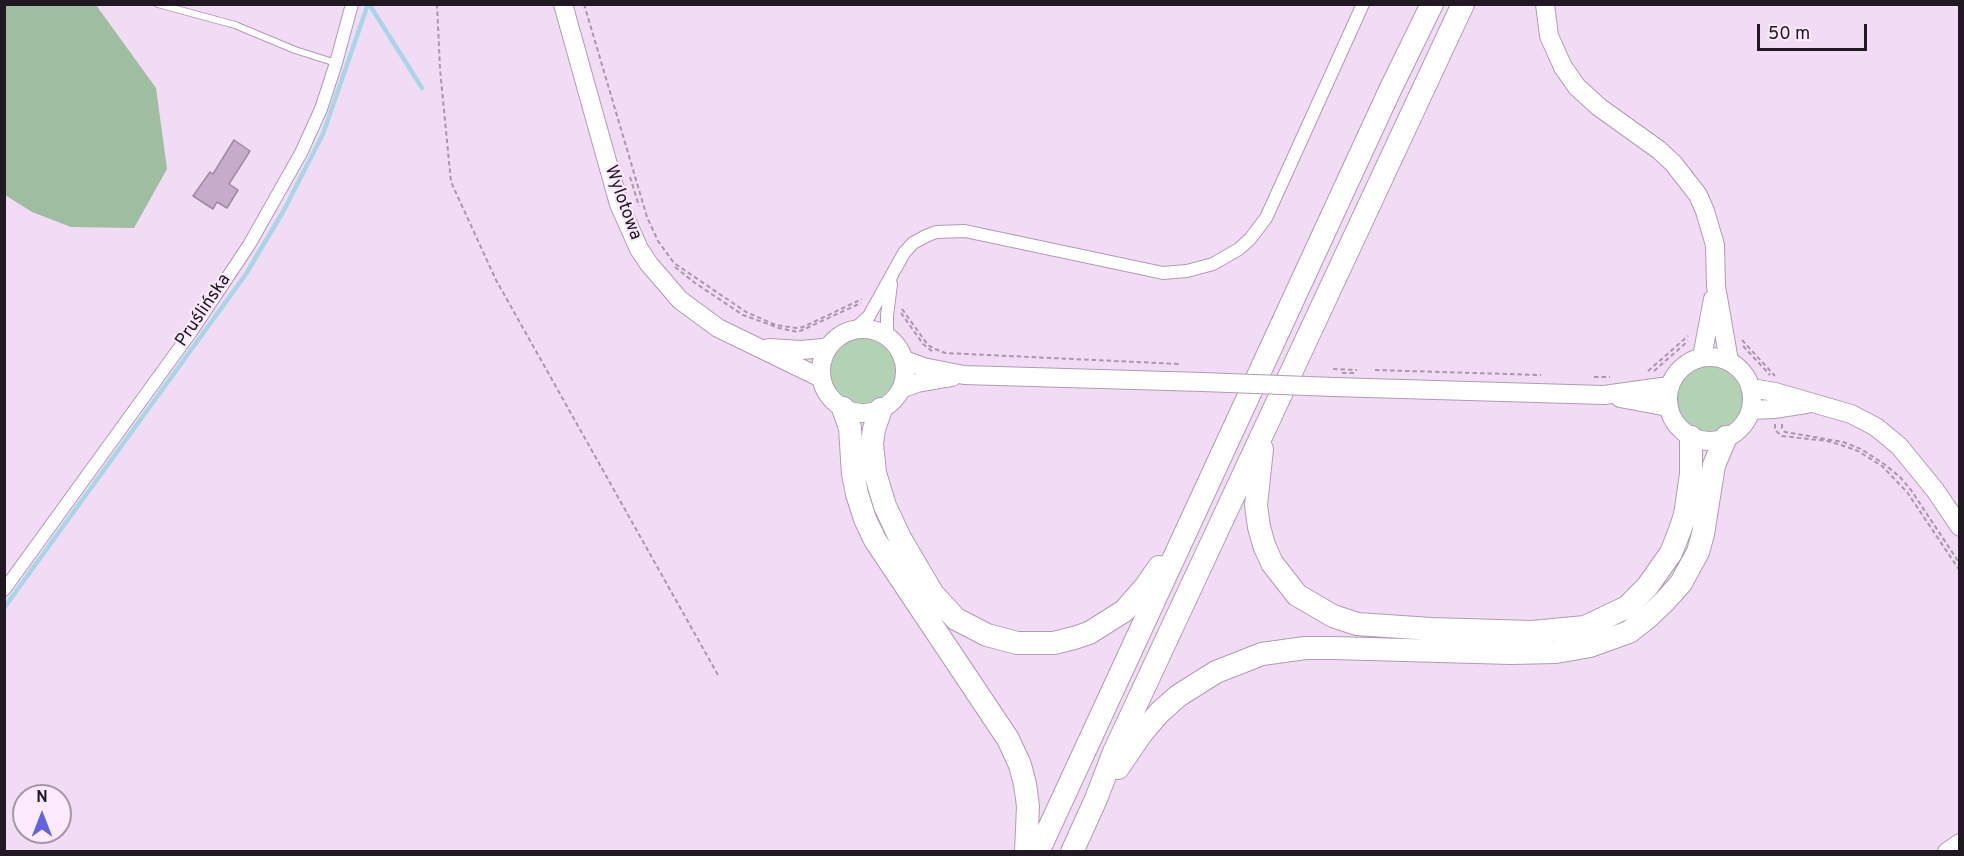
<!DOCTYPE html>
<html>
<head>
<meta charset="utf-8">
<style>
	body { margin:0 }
	#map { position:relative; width:1964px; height:856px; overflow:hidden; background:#f2dbf5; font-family:Overpass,sans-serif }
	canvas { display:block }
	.frame { position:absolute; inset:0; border:6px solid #211922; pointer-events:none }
	.north { position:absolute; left:12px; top:784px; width:60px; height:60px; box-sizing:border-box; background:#fdeaff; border:2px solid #a596a7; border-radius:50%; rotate:0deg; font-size:16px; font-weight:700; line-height:24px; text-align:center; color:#211922 }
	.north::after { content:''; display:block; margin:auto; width:21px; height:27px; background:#6164dd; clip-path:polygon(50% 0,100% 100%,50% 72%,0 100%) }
	.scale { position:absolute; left:1757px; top:24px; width:110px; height:27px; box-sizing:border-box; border:3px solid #211922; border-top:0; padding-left:8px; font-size:18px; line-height:21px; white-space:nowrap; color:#211922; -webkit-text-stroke:4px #fdeaff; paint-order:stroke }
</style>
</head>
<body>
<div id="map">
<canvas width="1964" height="856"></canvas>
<div class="frame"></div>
<div class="north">N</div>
<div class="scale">50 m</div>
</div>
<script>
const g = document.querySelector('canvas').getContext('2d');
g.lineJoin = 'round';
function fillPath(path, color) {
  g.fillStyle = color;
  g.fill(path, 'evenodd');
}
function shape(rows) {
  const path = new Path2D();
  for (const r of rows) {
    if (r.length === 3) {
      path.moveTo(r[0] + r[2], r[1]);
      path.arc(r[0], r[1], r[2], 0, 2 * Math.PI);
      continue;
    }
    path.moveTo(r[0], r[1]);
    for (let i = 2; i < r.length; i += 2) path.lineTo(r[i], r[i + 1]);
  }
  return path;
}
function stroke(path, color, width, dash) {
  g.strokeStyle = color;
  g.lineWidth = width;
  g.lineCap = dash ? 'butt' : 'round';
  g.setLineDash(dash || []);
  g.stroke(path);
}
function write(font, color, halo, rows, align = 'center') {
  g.font = font + ' Overpass,sans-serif';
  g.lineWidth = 4.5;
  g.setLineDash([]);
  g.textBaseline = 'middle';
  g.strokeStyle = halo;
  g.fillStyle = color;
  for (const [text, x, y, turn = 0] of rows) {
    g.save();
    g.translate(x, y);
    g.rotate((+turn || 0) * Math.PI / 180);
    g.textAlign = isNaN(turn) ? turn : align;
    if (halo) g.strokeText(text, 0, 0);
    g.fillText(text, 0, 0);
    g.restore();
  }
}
const green = shape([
	[863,370,33],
	[1710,400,35]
]);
const forest = shape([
	[4,5,96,5,156,88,167,169,134,228,71,227,32,212,5,195]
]);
const stream = shape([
	[369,4,422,88],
	[4,608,246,274,284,210,323,134,368,4]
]);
const building = shape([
	[234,140,250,151,229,184,238,190,227,208,217,202,213,209,193,196,210,172,213,174,234,140]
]);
const path = shape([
	[437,4,440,69,451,182,496,280,718,675],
	[584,4,647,217,658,241,674,263,746,312,776,325,796,328,803,327,862,299],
	[630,177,639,206],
	[675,267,695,283,743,315,779,328,798,332,861,303],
	[902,309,928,345,935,349,945,353,1179,364],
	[901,313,923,344,933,352],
	[1742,340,1775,376],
	[1743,346,1770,375],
	[1375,370,1541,375],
	[1648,371,1688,336],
	[1654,371,1688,341],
	[1594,377,1610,377],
	[1775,424,1775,430,1782,436,1827,441,1841,445,1858,451,1882,466,1907,492,1960,571],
	[1782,424,1782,428,1785,432,1791,433,1843,442,1861,449,1884,464,1900,477,1911,490,1960,564]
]);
const lane = shape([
	[158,4,235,25,295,50,336,63]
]);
const street = shape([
	[855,329,869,316,904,253,913,243,926,236,936,232,965,231,1163,273,1187,271,1213,264,1239,249,1250,239,1266,218,1363,4],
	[887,336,887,316,891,284],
	[4,590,191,332,249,245,301,153,321,109,336,63,352,4]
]);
const secondary = shape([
	[563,4,619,204,639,249,649,264,680,300,718,328,821,378],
	[1545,4,1549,36,1563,67,1577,87,1599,107,1659,150,1673,163,1698,195,1705,211,1715,245,1716,286,1729,361],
	[863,371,42],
	[769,348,801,350,823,348,829,346],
	[1710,399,42],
	[1702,357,1713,299],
	[904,360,923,367,964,375,1202,382],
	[1334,387,1604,395,1669,386],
	[1751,388,1775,392,1851,414,1876,427,1899,446,1935,490,1960,527],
	[901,389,917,383,952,377],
	[1620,398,1668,407],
	[1751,410,1774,409,1806,404],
	[1947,852,1960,843]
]);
const highway = shape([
	[843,408,850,428,853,474,857,494,865,519,875,540,1008,739,1020,765,1025,784,1028,806,1026,852],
	[881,409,874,429,872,444,875,473,885,506,900,538,933,594,956,619,987,635,1017,643,1054,643,1074,638,1089,633,1124,611,1146,586,1159,567],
	[1262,449,1256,505,1259,527,1264,545,1272,563,1297,595,1333,616,1357,624,1431,629,1532,632,1585,627,1627,607,1647,587,1671,553,1680,530,1685,515,1691,474,1691,437],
	[1118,768,1142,733,1159,713,1178,696,1216,672,1262,654,1305,648,1333,648,1511,653,1556,652,1590,646,1629,632,1647,618,1665,601,1681,583,1698,552,1703,534,1714,465,1726,437],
	[1038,852,1390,90,1432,4],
	[1072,852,1096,799,1114,752,1463,4]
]);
const pathBridge = shape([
	[1333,369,1357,370],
	[1342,373,1356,373]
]);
const secondaryBridge = shape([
	[1202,382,1334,387]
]);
const streetNames = [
	["Wylotowa",622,203,70],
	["Pruślińska",204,311,-56]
];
fillPath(green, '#b2d1b5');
fillPath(forest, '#9ebda1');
stroke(stream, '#a9d5e8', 4.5);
fillPath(building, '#c7abca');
stroke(building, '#9f8aa1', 1.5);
stroke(lane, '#b19bb3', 8);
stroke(street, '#b19bb3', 14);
stroke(secondary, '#b19bb3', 20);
stroke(highway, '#b19bb3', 24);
stroke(path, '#a997ab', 2, [4.5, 3]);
stroke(lane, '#fff', 6);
stroke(street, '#fff', 12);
stroke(secondary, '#fff', 18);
stroke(highway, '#fff', 22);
stroke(secondaryBridge, '#b19bb3', 20, []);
stroke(pathBridge, '#a997ab', 2, [4.5, 3]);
stroke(secondaryBridge, '#fff', 18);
write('18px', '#211922', '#fdeaff', streetNames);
</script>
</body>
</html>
